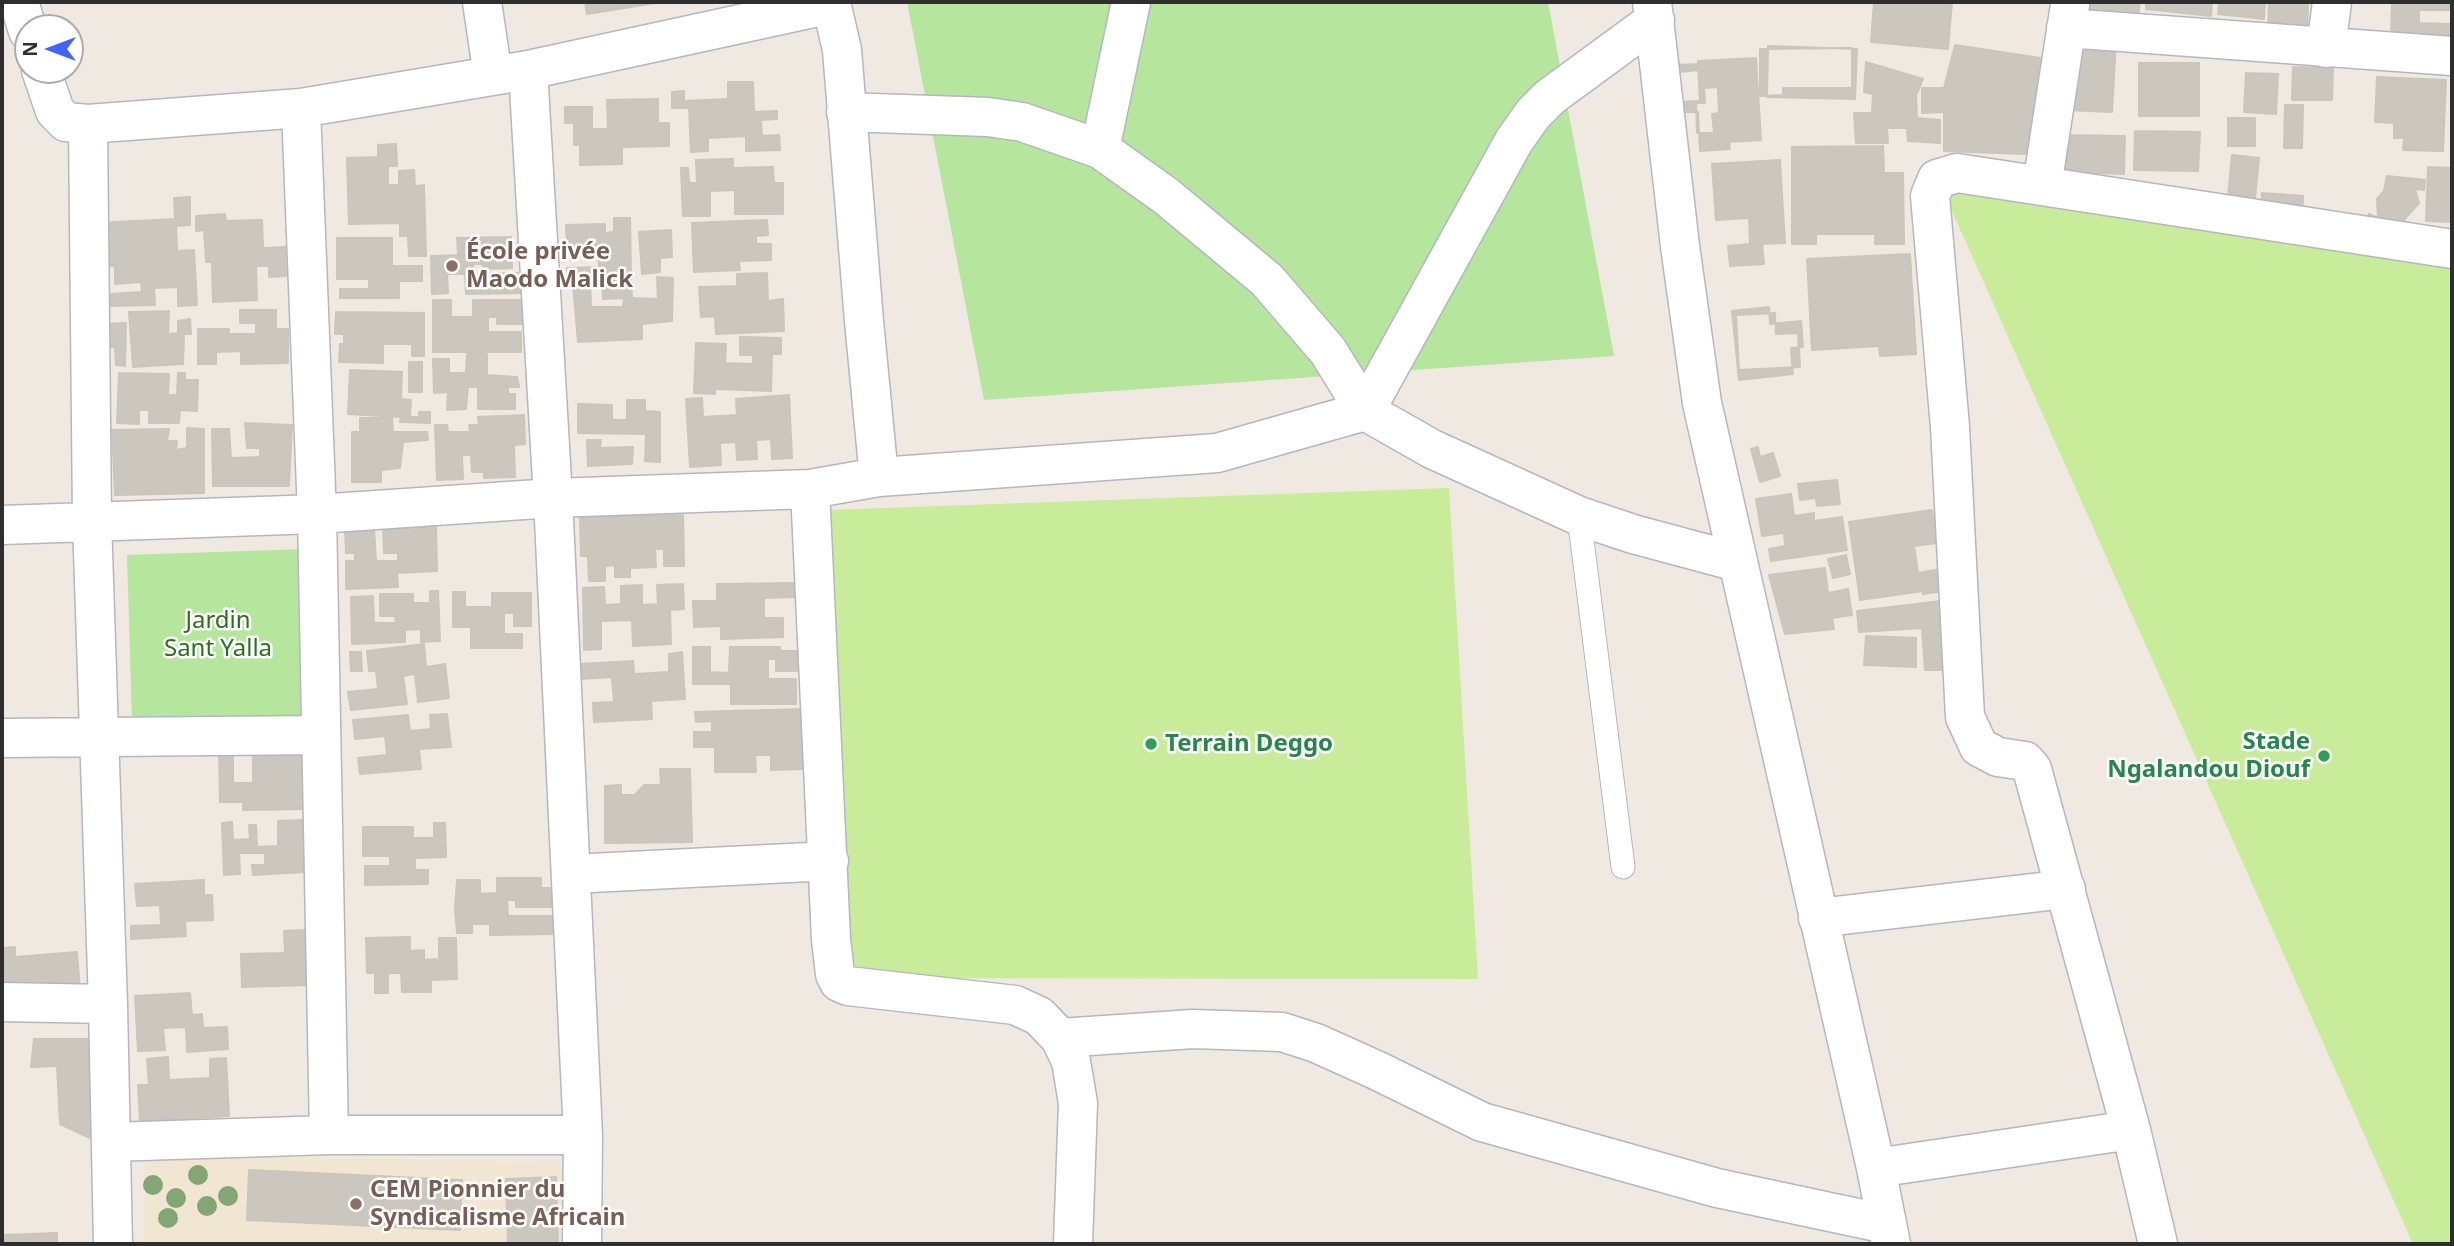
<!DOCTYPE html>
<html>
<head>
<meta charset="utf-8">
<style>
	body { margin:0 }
	#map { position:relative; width:2454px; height:1246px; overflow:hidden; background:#efe9e1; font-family:"Noto Sans",sans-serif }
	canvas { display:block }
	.frame { position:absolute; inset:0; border:4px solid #2e2e2e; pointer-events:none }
	.north { position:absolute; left:14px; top:14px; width:70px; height:70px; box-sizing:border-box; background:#fff; border:2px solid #ababab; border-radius:50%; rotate:270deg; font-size:19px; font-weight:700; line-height:28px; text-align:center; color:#2e2e2e }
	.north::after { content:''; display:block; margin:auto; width:24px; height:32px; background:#4264fb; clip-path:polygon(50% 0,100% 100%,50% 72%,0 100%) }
</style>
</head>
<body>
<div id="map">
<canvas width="2454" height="1246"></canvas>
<div class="frame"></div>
<div class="north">N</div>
</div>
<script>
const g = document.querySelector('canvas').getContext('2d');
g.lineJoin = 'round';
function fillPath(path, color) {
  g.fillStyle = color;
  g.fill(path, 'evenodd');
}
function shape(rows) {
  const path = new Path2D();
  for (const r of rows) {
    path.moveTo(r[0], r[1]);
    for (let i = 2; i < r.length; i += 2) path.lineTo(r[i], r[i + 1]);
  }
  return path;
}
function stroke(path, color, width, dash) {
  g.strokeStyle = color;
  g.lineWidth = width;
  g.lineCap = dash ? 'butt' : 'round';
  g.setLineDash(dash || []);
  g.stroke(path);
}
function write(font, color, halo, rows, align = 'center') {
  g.font = font + ' "Noto Sans",sans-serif';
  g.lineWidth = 5;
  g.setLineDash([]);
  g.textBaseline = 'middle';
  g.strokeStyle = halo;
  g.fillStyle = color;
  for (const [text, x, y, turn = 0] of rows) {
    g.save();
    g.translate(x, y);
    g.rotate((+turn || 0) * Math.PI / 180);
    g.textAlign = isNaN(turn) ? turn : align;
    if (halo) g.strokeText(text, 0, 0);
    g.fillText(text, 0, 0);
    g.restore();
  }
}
const education = shape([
	[146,1153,569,1163,568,1244,144,1244]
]);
const green = shape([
	[907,2,1548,2,1614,356,984,400],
	[306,549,308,716,132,721,127,555]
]);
const pitch = shape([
	[1943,191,2452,268,2452,1244,2413,1244],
	[1449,488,1478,979,851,978,826,510]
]);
const building = shape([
	[585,2,662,2,587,14,585,2],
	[1874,2,1952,2,1948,49,1871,42,1874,2],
	[2077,2,2140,2,2137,24,2075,13,2077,2],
	[2146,2,2212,2,2211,16,2146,9,2146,2],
	[2219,2,2265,2,2264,19,2218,14,2219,2],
	[2269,2,2308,2,2307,35,2268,34,2269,2],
	[2392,2,2450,2,2450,10,2419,10,2419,23,2450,24,2449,39,2391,38,2392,2],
	[2071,38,2116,40,2112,112,2066,110,2071,38],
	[1955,45,2040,58,2026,154,1944,151,1944,112,1922,113,1922,88,1944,88,1955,45],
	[1768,46,1857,49,1855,99,1767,97,1768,46],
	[1852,48,1852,88,1783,88,1783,95,1760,96,1760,49,1852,48],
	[1756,58,1761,140,1729,142,1730,149,1700,151,1698,112,1682,112,1679,72,1699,70,1698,61,1756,58],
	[1866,62,1923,79,1916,95,1917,118,1940,120,1940,143,1908,141,1907,128,1887,128,1888,143,1856,143,1854,113,1872,113,1873,94,1864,92,1866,62],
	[2139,63,2199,63,2199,116,2139,116,2139,63],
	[1698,64,1700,101,1678,102,1676,65,1698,64],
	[2293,67,2333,68,2332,100,2292,100,2293,67],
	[2246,73,2278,74,2276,114,2244,112,2246,73],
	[2377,77,2446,80,2443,151,2403,150,2404,138,2394,138,2394,123,2375,122,2377,77],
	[728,82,753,82,754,112,777,111,777,119,761,120,762,136,779,135,780,150,746,151,746,136,708,138,708,151,691,152,689,108,672,108,672,92,684,91,684,101,728,99,728,82],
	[1718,87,1719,113,1712,114,1714,133,1697,133,1696,103,1705,103,1704,88,1718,87],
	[658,99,658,123,669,123,669,146,622,147,622,164,580,165,580,145,574,145,574,123,565,123,565,107,592,107,592,129,608,129,607,100,658,99],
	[2285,105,2303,105,2302,148,2284,148,2285,105],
	[2228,118,2255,118,2255,146,2228,146,2228,118],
	[2135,131,2200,132,2198,171,2134,170,2135,131],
	[2064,135,2125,136,2124,174,2062,172,2064,135],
	[396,144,397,166,388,166,388,185,399,185,399,171,414,170,415,186,424,185,426,256,409,256,408,236,400,236,400,223,349,224,347,158,378,157,378,145,396,144],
	[1883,146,1884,173,1903,173,1904,244,1875,244,1875,234,1816,234,1816,244,1792,244,1792,147,1883,146],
	[2232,155,2259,158,2254,208,2227,206,2232,155],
	[733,159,733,168,773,167,774,183,783,183,783,214,735,214,735,190,710,191,710,216,683,216,681,168,688,168,689,183,697,183,696,160,733,159],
	[1780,160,1785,243,1762,244,1764,264,1730,266,1728,246,1750,244,1749,218,1716,220,1712,164,1780,160],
	[2428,167,2452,168,2452,222,2426,221,2428,167],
	[2387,176,2425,180,2424,190,2415,189,2419,203,2403,221,2410,223,2407,239,2364,229,2369,214,2378,218,2377,199,2384,191,2387,176],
	[2262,193,2303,196,2302,218,2261,216,2262,193],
	[190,197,190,225,176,226,177,251,194,250,197,305,178,306,178,287,154,288,155,305,111,306,111,294,142,292,141,282,115,284,115,266,98,267,97,223,175,219,174,198,190,197],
	[225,214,226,221,262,220,263,248,285,247,286,276,269,277,269,266,256,266,257,300,213,302,212,262,206,262,204,230,196,231,196,216,225,214],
	[614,218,630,218,631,273,567,274,567,268,599,267,598,246,567,246,566,225,605,224,605,233,614,232,614,218],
	[767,220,768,235,756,236,756,244,771,244,771,260,739,261,740,270,694,272,692,223,767,220],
	[671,230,672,257,660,258,660,272,642,274,639,232,671,230],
	[511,237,512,268,483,269,483,264,473,264,474,274,525,273,526,293,466,294,465,274,447,274,448,293,432,294,431,256,458,255,457,238,511,237],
	[337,238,392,238,392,266,422,266,422,281,399,281,399,298,340,298,340,289,369,289,369,279,337,279,337,238],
	[1910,254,1916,354,1880,356,1879,346,1812,350,1807,259,1910,254],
	[767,273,768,301,783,299,784,331,716,334,715,316,701,317,699,287,737,286,737,274,767,273],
	[657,277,673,278,672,321,642,324,642,339,578,342,573,283,590,283,591,307,623,307,624,298,603,299,602,281,631,279,632,298,658,299,657,277],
	[433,300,451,300,451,317,473,317,473,300,522,300,522,324,497,324,497,317,488,317,488,332,521,332,521,352,433,352,433,300],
	[1769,307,1770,324,1801,321,1803,347,1791,348,1793,374,1739,380,1732,311,1769,307],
	[240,310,276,310,276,329,288,329,288,363,241,364,241,351,216,352,216,364,198,364,198,329,229,329,229,334,256,334,256,323,240,323,240,310],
	[169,311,168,334,178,333,178,321,190,319,191,334,184,334,183,364,133,367,129,312,169,311],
	[336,312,424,313,424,356,412,356,412,344,383,344,383,363,339,362,340,344,344,344,344,334,335,334,336,312],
	[1775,313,1776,334,1798,333,1800,367,1739,370,1736,315,1775,313],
	[126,323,125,366,116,365,115,347,106,347,106,324,126,323],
	[740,337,781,338,781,354,772,354,771,391,715,389,715,394,694,393,696,343,726,344,725,363,753,364,753,355,740,355,740,337],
	[467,354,487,354,487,375,517,377,519,387,508,387,508,394,515,394,515,409,478,409,478,387,468,387,466,409,447,410,448,392,434,393,433,359,449,359,449,373,466,373,467,354],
	[409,362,422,362,422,392,409,392,409,362],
	[350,370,402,372,401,399,411,400,410,417,419,417,419,412,430,412,430,423,400,422,401,417,348,414,350,370],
	[119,373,169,374,168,395,177,395,178,373,185,373,185,380,198,380,197,411,180,410,179,423,149,423,149,410,139,410,139,424,117,423,119,373],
	[789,395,792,458,772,459,771,439,756,440,757,459,737,460,736,442,720,443,721,465,690,467,686,399,702,398,703,417,737,415,736,399,789,395],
	[627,400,645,400,645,411,660,412,660,462,645,461,646,434,578,433,578,404,612,405,612,420,627,420,627,400],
	[524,415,525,444,514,445,515,477,484,478,484,472,472,472,471,455,462,455,463,479,437,480,435,425,447,425,448,432,470,432,469,425,479,425,478,417,524,415],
	[360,418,392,418,393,432,427,432,428,440,403,442,400,468,381,470,381,482,352,482,352,432,360,432,360,418],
	[245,423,292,425,289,486,213,486,212,429,229,429,231,458,260,457,260,448,247,448,245,423],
	[187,428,204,429,204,493,115,495,112,430,169,429,167,441,177,441,176,450,187,448,187,428],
	[587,440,601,440,600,448,633,447,632,464,588,466,587,440],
	[1758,447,1760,457,1773,453,1780,476,1760,482,1751,449,1758,447],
	[1837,480,1840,504,1817,506,1816,498,1800,500,1798,484,1837,480],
	[1791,494,1794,516,1814,513,1814,521,1842,517,1847,550,1771,561,1769,549,1785,546,1784,533,1762,536,1756,499,1791,494],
	[1932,510,1937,543,1914,546,1918,573,1941,569,1944,591,1923,594,1923,591,1860,600,1849,522,1932,510],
	[683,515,684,566,664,566,664,549,655,549,656,567,630,568,630,577,615,577,615,565,605,566,605,581,589,581,588,556,581,556,580,517,683,515],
	[436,525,437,571,397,573,398,587,346,589,346,561,355,561,355,553,346,553,345,530,374,529,376,561,398,561,398,553,384,553,383,526,436,525],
	[1846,555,1850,574,1833,578,1828,559,1846,555],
	[1825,568,1828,593,1848,589,1852,615,1832,618,1834,629,1785,634,1769,575,1825,568],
	[794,583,794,597,764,598,764,618,783,618,783,637,721,639,721,626,694,627,693,601,717,601,717,584,794,583],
	[683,584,684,609,670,610,671,644,633,646,632,620,601,621,601,649,584,650,583,588,604,587,605,605,621,604,621,586,642,585,642,605,658,604,657,585,683,584],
	[430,591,438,591,440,641,421,642,421,629,405,630,405,642,352,644,351,597,373,596,374,623,396,623,395,616,380,616,380,594,413,594,413,603,430,603,430,591],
	[453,592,465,592,465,607,492,607,492,593,531,593,531,626,514,626,514,613,504,613,504,634,522,634,522,648,471,648,471,627,453,627,453,592],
	[1941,601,1948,670,1925,670,1922,628,1859,632,1857,611,1941,601],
	[1866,636,1916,638,1916,667,1864,665,1866,636],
	[424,644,426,667,445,664,449,698,418,702,415,674,403,676,407,704,351,710,348,692,378,689,376,671,369,671,367,651,424,644],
	[693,647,710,647,710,672,729,673,730,647,780,647,780,651,797,651,797,671,776,671,776,659,768,659,768,679,796,679,796,704,731,704,731,684,693,684,693,647],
	[350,652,361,652,362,671,351,671,350,652],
	[682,652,685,699,651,701,652,719,594,722,593,703,614,702,612,677,581,679,580,664,633,661,634,674,669,672,669,654,682,652],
	[803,709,804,769,771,770,771,755,755,755,756,772,715,772,715,747,694,747,694,732,712,732,712,721,696,722,695,712,803,709],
	[447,714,451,747,419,749,421,769,360,774,358,758,387,755,385,736,355,739,353,720,408,715,410,731,431,729,430,715,447,714],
	[233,752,233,783,253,783,253,757,310,756,310,809,243,810,243,802,220,802,219,753,233,752],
	[660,769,690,769,692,842,605,843,605,786,621,785,621,795,635,795,644,785,661,785,660,769],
	[303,820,305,872,253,875,252,865,265,865,265,853,239,853,240,874,224,875,222,823,232,822,233,840,250,839,249,825,256,825,257,847,278,846,278,821,303,820],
	[434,823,445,823,446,857,415,858,415,870,428,870,428,884,365,885,365,866,390,866,390,856,363,856,363,827,413,827,413,838,434,838,434,823],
	[497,878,541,878,541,888,551,888,551,907,516,907,516,900,507,900,508,916,553,916,553,934,490,935,490,924,472,924,472,933,457,933,455,909,457,880,480,880,480,894,497,893,497,878],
	[204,880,204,895,212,895,213,920,185,921,186,936,131,939,131,926,161,925,160,905,137,906,135,884,204,880],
	[307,930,309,985,242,987,241,954,285,953,284,931,307,930],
	[410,937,410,951,424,950,424,960,439,959,439,938,456,938,457,979,431,980,431,992,402,992,401,973,388,973,388,993,375,993,375,973,367,973,366,938,410,937],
	[15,947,15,957,77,952,80,992,2,994,2,948,15,947],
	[190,993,192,1015,202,1014,203,1028,227,1027,228,1049,187,1052,186,1027,163,1028,165,1050,138,1051,135,996,190,993],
	[34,1039,88,1039,92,1139,60,1124,57,1066,31,1067,34,1039],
	[168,1057,169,1080,210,1078,210,1059,226,1058,229,1116,140,1121,138,1085,149,1085,147,1059,168,1057],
	[249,1170,462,1180,460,1230,247,1220,249,1170],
	[556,1177,558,1244,508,1244,506,1179,556,1177],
	[57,1233,57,1244,2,1244,2,1235,57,1233]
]);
const service = shape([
	[1579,516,1623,867]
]);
const minor = shape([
	[19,2,28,31],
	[482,2,493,76],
	[831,2,842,50,864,321,879,477],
	[1652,2,1680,246,1702,403,1876,1168,1891,1244],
	[2066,28,2452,56],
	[2326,48,2332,2],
	[41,70,55,111,66,122,88,124,301,108,528,70,832,4],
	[528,70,553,498,583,1135,582,1244],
	[301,108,317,514,329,1135],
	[846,112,988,117,1022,122,1100,149,1166,196,1267,280,1328,351,1365,411,1514,141,1533,114,1550,97,1655,20],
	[88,124,92,521,108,1004,113,1244],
	[1100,149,1131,2],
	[2042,186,2070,5],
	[810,489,831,939,835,974,839,982,848,986,1015,1005,1039,1016,1060,1038,1071,1061,1078,1103,1073,1244],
	[2,525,317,514,553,498,810,489,879,477,1217,453,1365,411,1432,449,1579,516,1633,534,1737,562],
	[2,738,321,735],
	[571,874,829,861],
	[1818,918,2066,889],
	[2,1002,108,1004],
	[1060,1038,1193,1029,1282,1032,1316,1043,1376,1070,1482,1122,1717,1188,1886,1224],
	[111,1142,329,1135,583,1135],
	[1876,1168,2131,1130],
	[2158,1244,2131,1130,2032,769,2025,761,1998,757,1979,747,1965,717,1950,427,1930,196,1937,179,1957,173,2452,249]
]);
const trees = [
	[198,1175],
	[153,1185],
	[228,1196],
	[176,1198],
	[207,1206],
	[168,1218]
];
const markers = [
	[452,266,7,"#8d6e63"],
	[1151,744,7,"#2e9e5b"],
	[2324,756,7,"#2e9e5b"],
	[356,1204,7,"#8d6e63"]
];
const educationNames = [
	["École privée",466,252],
	["Maodo Malick",466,280],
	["CEM Pionnier du",370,1190],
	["Syndicalisme Africain",370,1218]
];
const parkNames = [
	["Jardin",218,621],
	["Sant Yalla",218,649]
];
const leisureNames = [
	["Stade",2310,742],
	["Ngalandou Diouf",2310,770],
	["Terrain Deggo",1165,744,"left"]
];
fillPath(education, '#f0e6d1');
fillPath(green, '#b6e59e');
fillPath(pitch, '#c9ec9a');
fillPath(building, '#cbc7bf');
stroke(building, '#cbc5ba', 2);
stroke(service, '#b4b7c1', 25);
stroke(minor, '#b4b7c1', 41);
stroke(service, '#fff', 23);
stroke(minor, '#fff', 38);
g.fillStyle = '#84a574';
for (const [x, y] of trees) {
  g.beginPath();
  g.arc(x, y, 10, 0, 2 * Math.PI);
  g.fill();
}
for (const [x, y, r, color] of markers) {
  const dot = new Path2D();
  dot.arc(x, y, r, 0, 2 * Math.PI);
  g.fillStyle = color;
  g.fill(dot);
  stroke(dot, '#fff', 2.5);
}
write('bold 24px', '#785e54', '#fff', educationNames, 'left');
write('24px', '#2c6e1b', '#fff', parkNames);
write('bold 24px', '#27864d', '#fff', leisureNames, 'right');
</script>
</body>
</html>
